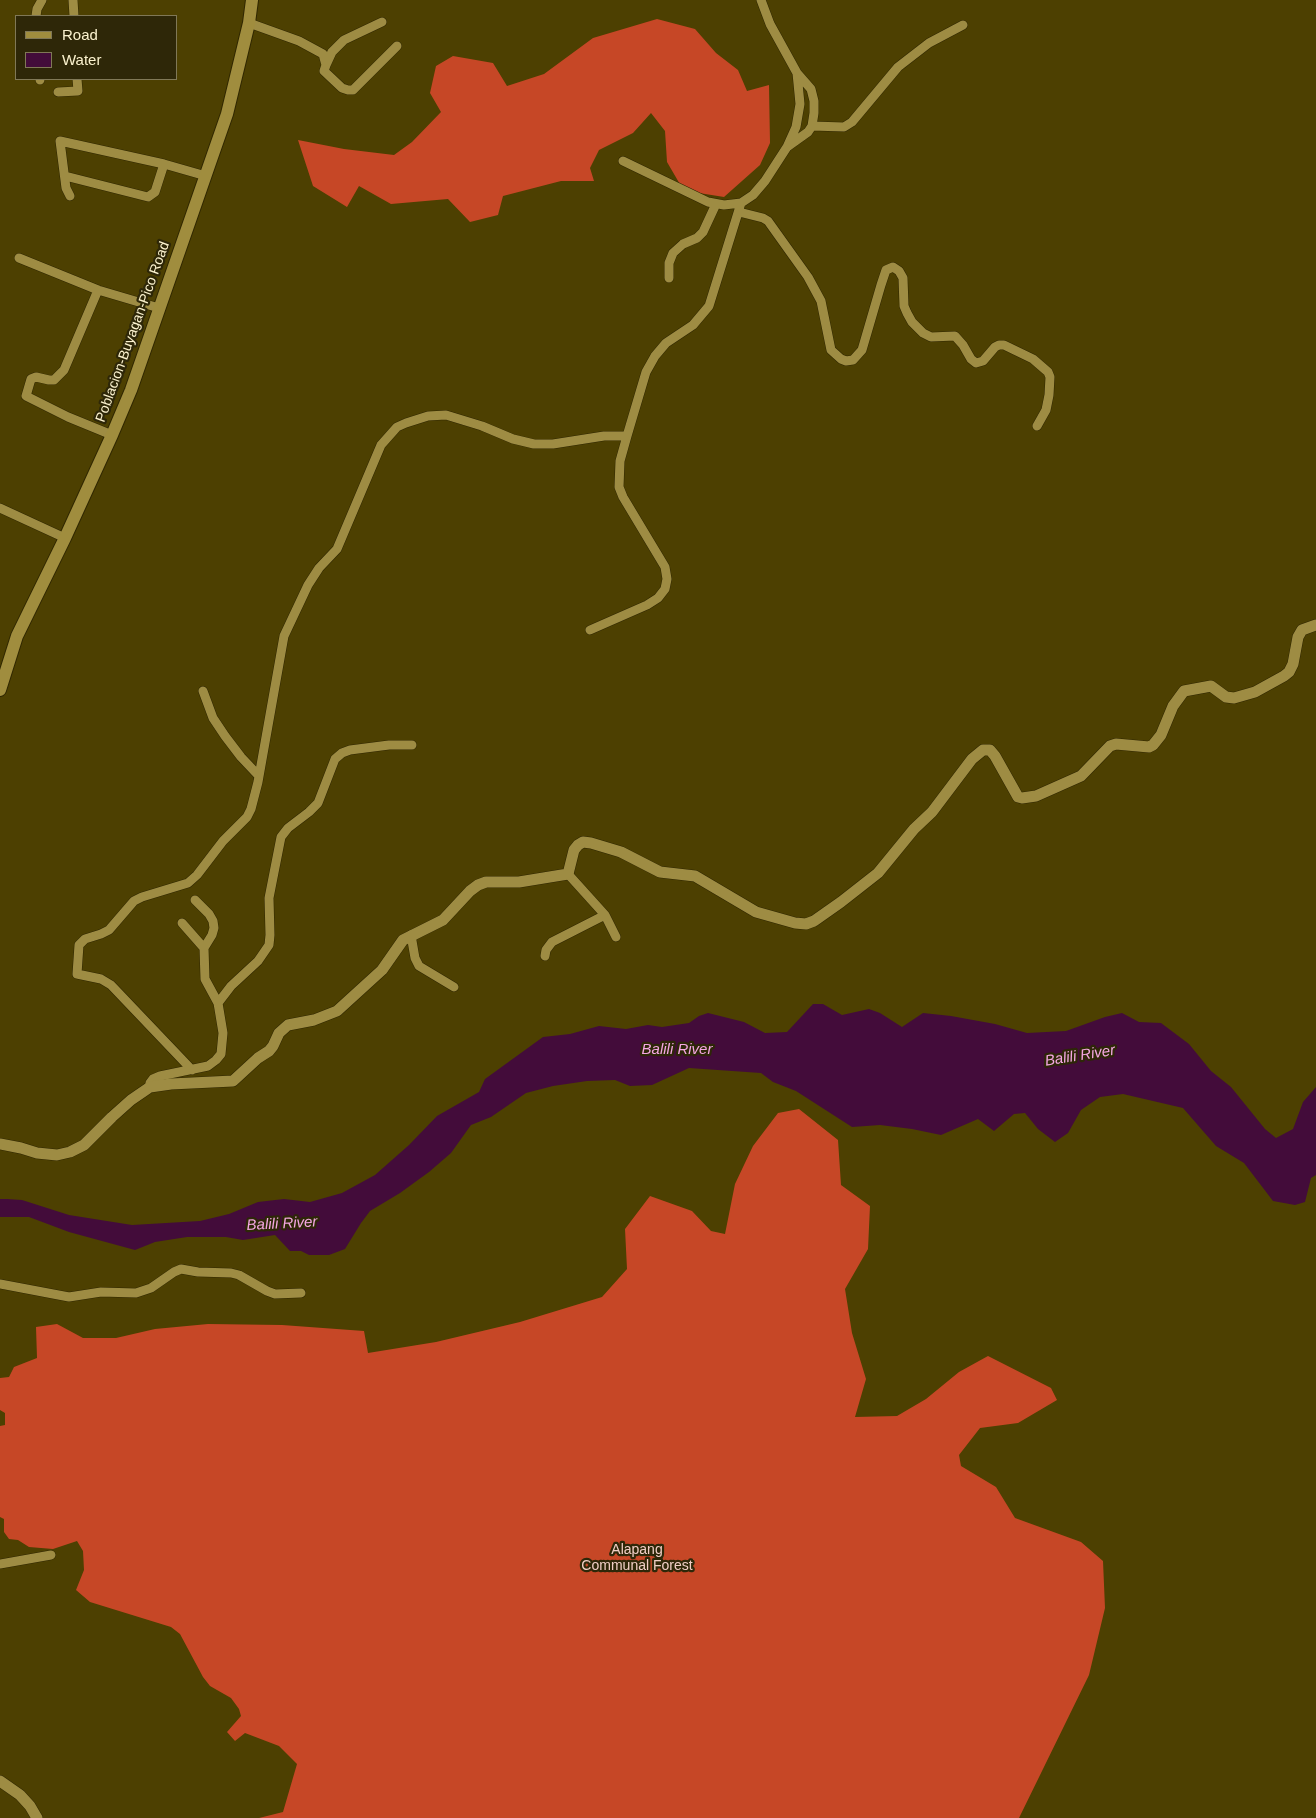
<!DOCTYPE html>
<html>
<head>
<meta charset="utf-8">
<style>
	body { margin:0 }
	#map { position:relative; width:1316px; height:1818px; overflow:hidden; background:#4d4001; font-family:Arial,sans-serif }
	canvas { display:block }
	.legend { position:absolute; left:15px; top:15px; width:162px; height:65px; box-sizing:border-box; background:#2e2708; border:1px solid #807857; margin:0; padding:6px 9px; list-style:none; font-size:15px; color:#fbf2ce }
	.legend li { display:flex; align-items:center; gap:10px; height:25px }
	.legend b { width:25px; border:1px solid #807857 }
</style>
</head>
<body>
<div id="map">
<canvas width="1316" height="1818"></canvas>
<ul class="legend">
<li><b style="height:6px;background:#a08d3e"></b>Road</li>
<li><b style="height:14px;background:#430c3a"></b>Water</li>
</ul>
</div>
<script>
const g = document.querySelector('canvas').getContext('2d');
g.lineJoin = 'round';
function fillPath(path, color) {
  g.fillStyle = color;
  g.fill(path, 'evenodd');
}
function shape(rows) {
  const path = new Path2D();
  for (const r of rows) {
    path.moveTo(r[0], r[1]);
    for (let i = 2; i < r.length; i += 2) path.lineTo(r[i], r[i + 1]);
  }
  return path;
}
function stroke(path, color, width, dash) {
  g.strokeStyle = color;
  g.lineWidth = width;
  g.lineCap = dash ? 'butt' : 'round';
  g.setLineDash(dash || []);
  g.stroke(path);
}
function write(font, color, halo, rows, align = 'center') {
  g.font = font + ' Arial,sans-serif';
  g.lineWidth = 4.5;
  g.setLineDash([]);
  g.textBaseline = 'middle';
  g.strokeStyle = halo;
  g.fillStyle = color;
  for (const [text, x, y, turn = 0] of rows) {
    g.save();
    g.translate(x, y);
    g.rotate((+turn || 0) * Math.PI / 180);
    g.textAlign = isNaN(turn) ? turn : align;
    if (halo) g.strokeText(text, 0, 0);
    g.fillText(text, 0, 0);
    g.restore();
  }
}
const forest = shape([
	[657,19,695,29,716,53,738,70,747,91,769,85,770,143,760,165,724,197,699,193,681,186,667,162,665,131,651,113,633,133,599,150,590,168,594,181,561,181,503,196,498,215,470,222,448,199,391,204,359,186,347,207,313,186,298,140,344,149,394,155,412,142,441,112,430,93,436,66,453,56,493,63,507,86,544,74,593,38],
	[799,1109,838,1140,841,1185,870,1206,868,1249,845,1289,852,1333,866,1379,855,1417,897,1416,926,1399,959,1372,988,1356,1051,1388,1057,1400,1018,1423,980,1428,959,1455,961,1466,996,1487,1015,1518,1081,1542,1103,1561,1105,1608,1089,1675,1019,1818,259,1818,283,1812,297,1764,279,1746,245,1733,235,1741,227,1732,241,1716,239,1709,231,1698,210,1686,203,1677,180,1634,171,1627,90,1602,76,1590,84,1570,83,1551,77,1541,53,1549,29,1547,18,1540,9,1539,4,1532,4,1519,0,1517,0,1426,5,1425,5,1413,0,1410,0,1378,9,1377,14,1367,37,1358,36,1327,57,1324,83,1338,116,1338,155,1329,208,1324,282,1325,364,1331,368,1353,436,1342,520,1322,602,1297,627,1269,625,1229,650,1196,692,1211,711,1231,725,1234,735,1184,753,1146,778,1113]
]);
const water = shape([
	[813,1004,823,1004,842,1015,869,1009,880,1013,902,1027,923,1013,951,1016,995,1024,1027,1033,1066,1031,1105,1017,1122,1013,1139,1022,1161,1023,1189,1044,1211,1071,1231,1087,1265,1129,1276,1138,1293,1129,1303,1102,1316,1087,1316,1175,1311,1178,1305,1202,1295,1205,1273,1201,1244,1163,1216,1146,1183,1108,1123,1094,1100,1097,1081,1110,1068,1133,1055,1142,1038,1129,1025,1113,1014,1114,994,1131,978,1119,941,1135,912,1129,880,1125,852,1127,796,1091,773,1082,761,1073,689,1068,652,1085,630,1086,615,1080,587,1081,553,1086,526,1093,491,1117,471,1125,451,1153,429,1172,400,1193,370,1211,361,1223,345,1249,329,1255,309,1255,301,1251,290,1251,275,1235,243,1240,226,1237,187,1237,155,1242,135,1250,69,1232,29,1217,0,1217,0,1199,7,1199,22,1200,69,1215,132,1225,200,1221,229,1214,258,1202,284,1199,310,1202,342,1193,375,1175,409,1145,437,1116,479,1092,485,1079,543,1037,570,1034,599,1026,626,1029,648,1025,662,1027,689,1023,699,1016,708,1013,744,1022,765,1033,787,1032]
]);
const minor = shape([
	[73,0,74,16],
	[36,16,37,9,42,0],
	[249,23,299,41,323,54,326,65,324,71,342,88,348,90,353,90,397,46],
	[326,65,332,52,344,40,382,22],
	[40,79,40,80],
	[58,92,78,91,77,79],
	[812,126,844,127,852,122,898,67,929,43,963,25],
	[787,147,808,132,812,126,814,113,814,101,811,89,797,73],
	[623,161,708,202,724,205,741,203],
	[65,176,148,197,155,192,164,164],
	[70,196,66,188,60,141,164,164,206,176],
	[739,212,763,218,768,221,808,277,821,301,831,350,841,359,846,361,853,360,862,350,881,285,886,270,893,267,899,271,903,278,904,306,907,313,912,322,923,333,931,337,955,336,963,345,971,359,976,363,983,361,995,347,999,345,1004,345,1033,359,1048,372,1050,377,1049,395,1046,410,1037,426],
	[19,258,98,290,159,308],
	[669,278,669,263,673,253,683,244,697,238,703,232,716,204],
	[98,290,64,370,54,380,49,380,36,377,31,379,26,396,68,417,112,435],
	[0,508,65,538],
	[590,630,647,605,658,598,665,589,667,579,665,567,623,497,619,487,620,461,627,436,646,372,655,356,666,343,693,325,709,306,741,203,753,195,765,181,787,147,796,127,800,104,797,73,770,24,761,0],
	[203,691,213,718,225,736,241,757,258,775],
	[568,874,605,915,616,937],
	[195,900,209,914,213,921,214,928,212,935,204,948],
	[182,923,204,948,205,979,218,1003],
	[411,935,415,958,419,966,454,987],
	[545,956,546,950,552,942,605,915],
	[192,1070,111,985,101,979,77,974,79,945,85,939,101,934,109,930,134,901,142,897,188,883,197,875,223,841,247,817,251,809,258,782,284,636,308,585,319,568,337,549,381,445,397,427,406,423,428,416,446,415,482,426,513,439,534,444,553,444,604,436,627,436],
	[150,1087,150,1083,153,1079,160,1076,208,1066,216,1060,221,1054,223,1033,218,1003,231,986,258,961,269,945,270,935,269,898,281,837,288,828,309,812,318,803,335,759,342,753,350,750,389,745,412,745],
	[0,1284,69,1297,101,1292,136,1293,151,1288,174,1272,181,1269,198,1272,231,1273,239,1275,267,1291,275,1294,301,1293],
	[0,1564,51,1555]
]);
const tertiary = shape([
	[0,1144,21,1148,37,1153,57,1155,70,1152,84,1145,112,1117,131,1100,150,1087,171,1084,233,1081,258,1058,269,1051,273,1046,279,1033,288,1025,314,1020,337,1011,382,970,403,940,443,920,470,891,478,885,486,882,519,882,568,874,574,850,578,845,583,842,591,843,621,852,660,872,695,876,756,912,795,923,806,924,814,921,841,902,878,873,914,829,932,812,972,759,983,750,990,750,995,756,1018,797,1022,798,1036,796,1081,776,1110,746,1116,744,1149,747,1153,745,1161,735,1173,706,1184,691,1211,686,1226,697,1234,698,1255,692,1284,676,1289,672,1293,664,1298,637,1302,630,1316,625],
	[0,1781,20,1795,30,1806,37,1818]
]);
const secondary = shape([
	[0,690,17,636,65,538,112,435,131,390,227,114,249,23,252,0]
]);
const streetNames = [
	["Poblacion-Buyagan-Pico Road",133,332,-70]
];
const parkNames = [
	["Alapang",637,1550],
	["Communal Forest",637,1566]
];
const waterNames = [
	["Balili River",677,1050],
	["Balili River",1080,1056,-9],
	["Balili River",282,1224,-3]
];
fillPath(forest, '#c64726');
fillPath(water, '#430c3a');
stroke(minor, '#302700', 10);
stroke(tertiary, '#302700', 12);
stroke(secondary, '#302700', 14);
stroke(minor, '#9e8c43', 9);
stroke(tertiary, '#9e8c43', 11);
stroke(secondary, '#a08d3e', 12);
write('14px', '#fbf2ce', '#2e2708', streetNames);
write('14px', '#f0cec5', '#2e2708', parkNames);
write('italic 15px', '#f5a7e3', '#2e2708', waterNames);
</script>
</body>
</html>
